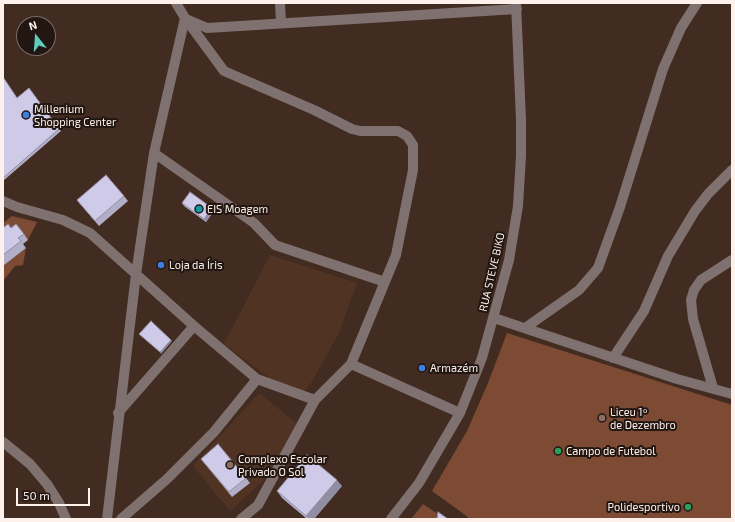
<!DOCTYPE html>
<html>
<head>
<meta charset="utf-8">
<style>
	body { margin:0 }
	#map { position:relative; width:735px; height:522px; overflow:hidden; background:#422b20; font-family:"Exo 2",sans-serif }
	canvas { display:block }
	.frame { position:absolute; inset:0; border:4px solid #fef1eb; pointer-events:none }
	.north { position:absolute; left:16px; top:16px; width:40px; height:40px; box-sizing:border-box; background:#211611; border:1px solid #796e68; border-radius:50%; rotate:343deg; font-size:11px; font-weight:700; line-height:16px; text-align:center; color:#fef1eb }
	.north::after { content:''; display:block; margin:auto; width:14px; height:18px; background:#5cceba; clip-path:polygon(50% 0,100% 100%,50% 72%,0 100%) }
	.scale { position:absolute; left:16px; top:488px; width:74px; height:18px; box-sizing:border-box; border:2px solid #fef1eb; border-top:0; padding-left:5px; font-size:12px; line-height:14px; white-space:nowrap; color:#fef1eb; -webkit-text-stroke:3px #211611; paint-order:stroke }
</style>
</head>
<body>
<div id="map">
<canvas width="735" height="522"></canvas>
<div class="frame"></div>
<div class="north">N</div>
<div class="scale">50 m</div>
</div>
<script>
const g = document.querySelector('canvas').getContext('2d');
g.lineJoin = 'round';
function fillPath(path, color) {
  g.fillStyle = color;
  g.fill(path, 'evenodd');
}
function shape(rows) {
  const path = new Path2D();
  for (const r of rows) {
    path.moveTo(r[0], r[1]);
    for (let i = 2; i < r.length; i += 2) path.lineTo(r[i], r[i + 1]);
  }
  return path;
}
function stroke(path, color, width, dash) {
  g.strokeStyle = color;
  g.lineWidth = width;
  g.lineCap = dash ? 'butt' : 'round';
  g.setLineDash(dash || []);
  g.stroke(path);
}
function write(font, color, halo, rows, align = 'center') {
  g.font = font + ' "Exo 2",sans-serif';
  g.lineWidth = 4;
  g.setLineDash([]);
  g.textBaseline = 'middle';
  g.strokeStyle = halo;
  g.fillStyle = color;
  for (const [text, x, y, turn = 0] of rows) {
    g.save();
    g.translate(x, y);
    g.rotate((+turn || 0) * Math.PI / 180);
    g.textAlign = isNaN(turn) ? turn : align;
    if (halo) g.strokeText(text, 0, 0);
    g.fillText(text, 0, 0);
    g.restore();
  }
}
const built = shape([
	[270,255,357,283,339,333,313,380,299,400,224,344],
	[259,393,305,430,261,483,230,511,193,466]
]);
const green = shape([
	[12,216,37,222,28,240,21,231,3,239,3,223],
	[26,248,23,265,15,266,3,281,3,266],
	[507,333,732,405,732,519,467,519,468,517,432,491,467,431,488,383],
	[423,504,441,516,441,519,411,519]
]);
const minor = shape([
	[176,3,185,18,224,71,314,110,352,129,360,131,398,131,407,136,413,145,413,170,396,255,351,364,315,400,258,505,241,519],
	[280,3,281,23],
	[186,19,207,28,517,9],
	[154,153,254,223,275,245,385,282],
	[3,201,17,207,63,220,90,233,194,326,257,379,315,400],
	[494,318,677,379,732,394],
	[525,328,579,290,598,268,620,207,663,69,681,28,697,3],
	[613,358,644,311,668,256,695,211,708,194,732,170],
	[351,364,460,413],
	[713,388,693,319,691,300,694,290,701,280,732,260],
	[118,413,194,326],
	[3,442,30,464,47,484,59,503,66,519],
	[107,519,136,274,154,153,185,18],
	[121,519,167,479,214,432,257,379],
	[391,519,419,483,460,413,482,358,509,260,518,206,521,156,521,120,516,3]
]);
const wall = shape([
	[3,77,17,98,29,88,61,131,3,181],
	[124,196,128,201,99,226,81,205,77,200],
	[182,203,212,208,214,211,206,222,184,206],
	[3,228,24,234,28,240,23,244,26,248,3,266],
	[201,459,246,478,250,483,232,497],
	[342,486,314,519,307,519,282,498,277,491]
]);
const shadedWall = shape([
	[212,208,214,211,206,222,204,219],
	[171,340,172,341,161,354,160,352],
	[337,480,342,486,314,519,309,519,306,516]
]);
const building = shape([
	[3,77,17,98,29,88,59,129,3,178,3,77],
	[106,175,124,196,95,221,77,200,106,175],
	[190,192,212,208,204,219,182,203,190,192],
	[8,224,11,228,16,224,24,234,18,238,21,241,3,255,3,228,8,224],
	[151,321,171,340,160,352,139,334,151,321],
	[218,444,246,478,229,492,201,459,218,444],
	[307,455,337,480,306,516,277,491,307,455],
	[438,512,448,519,437,519,438,512]
]);
const markers = [
	[26,115,4,"#3f7fe0"],
	[199,209,4,"#0f9aa8"],
	[161,265,4,"#3f7fe0"],
	[422,368,4,"#3f7fe0"],
	[602,418,4,"#8d6e63"],
	[558,451,4,"#2e9e5b"],
	[230,465,4,"#8d6e63"],
	[688,507,4,"#2e9e5b"]
];
const poiNames = [
	["Millenium",34,109],
	["Shopping Center",34,122],
	["EIS Moagem",207,209],
	["Loja da Íris",169,265],
	["Armazém",430,368],
	["Liceu 1º",610,412],
	["de Dezembro",610,425],
	["Campo de Futebol",566,451],
	["Complexo Escolar",238,459],
	["Privado O Sol",238,472],
	["Polidesportivo",680,507,"right"]
];
const streetNames = [
	["RUA STEVE BIKO",492,272,-77]
];
fillPath(built, '#513324');
fillPath(green, '#7d4b33');
stroke(minor, '#7f716f', 10);
fillPath(wall, '#b2aec7');
fillPath(shadedWall, '#918da2');
fillPath(building, '#cfcae7');
stroke(building, '#918da2', 1);
for (const [x, y, r, color] of markers) {
  const dot = new Path2D();
  dot.arc(x, y, r, 0, 2 * Math.PI);
  g.fillStyle = color;
  g.fill(dot);
  stroke(dot, '#211611', 1.5);
}
write('11px', '#fef1eb', '#211611', poiNames, 'left');
write('11px', '#fef1eb', '#211611', streetNames);
</script>
</body>
</html>
